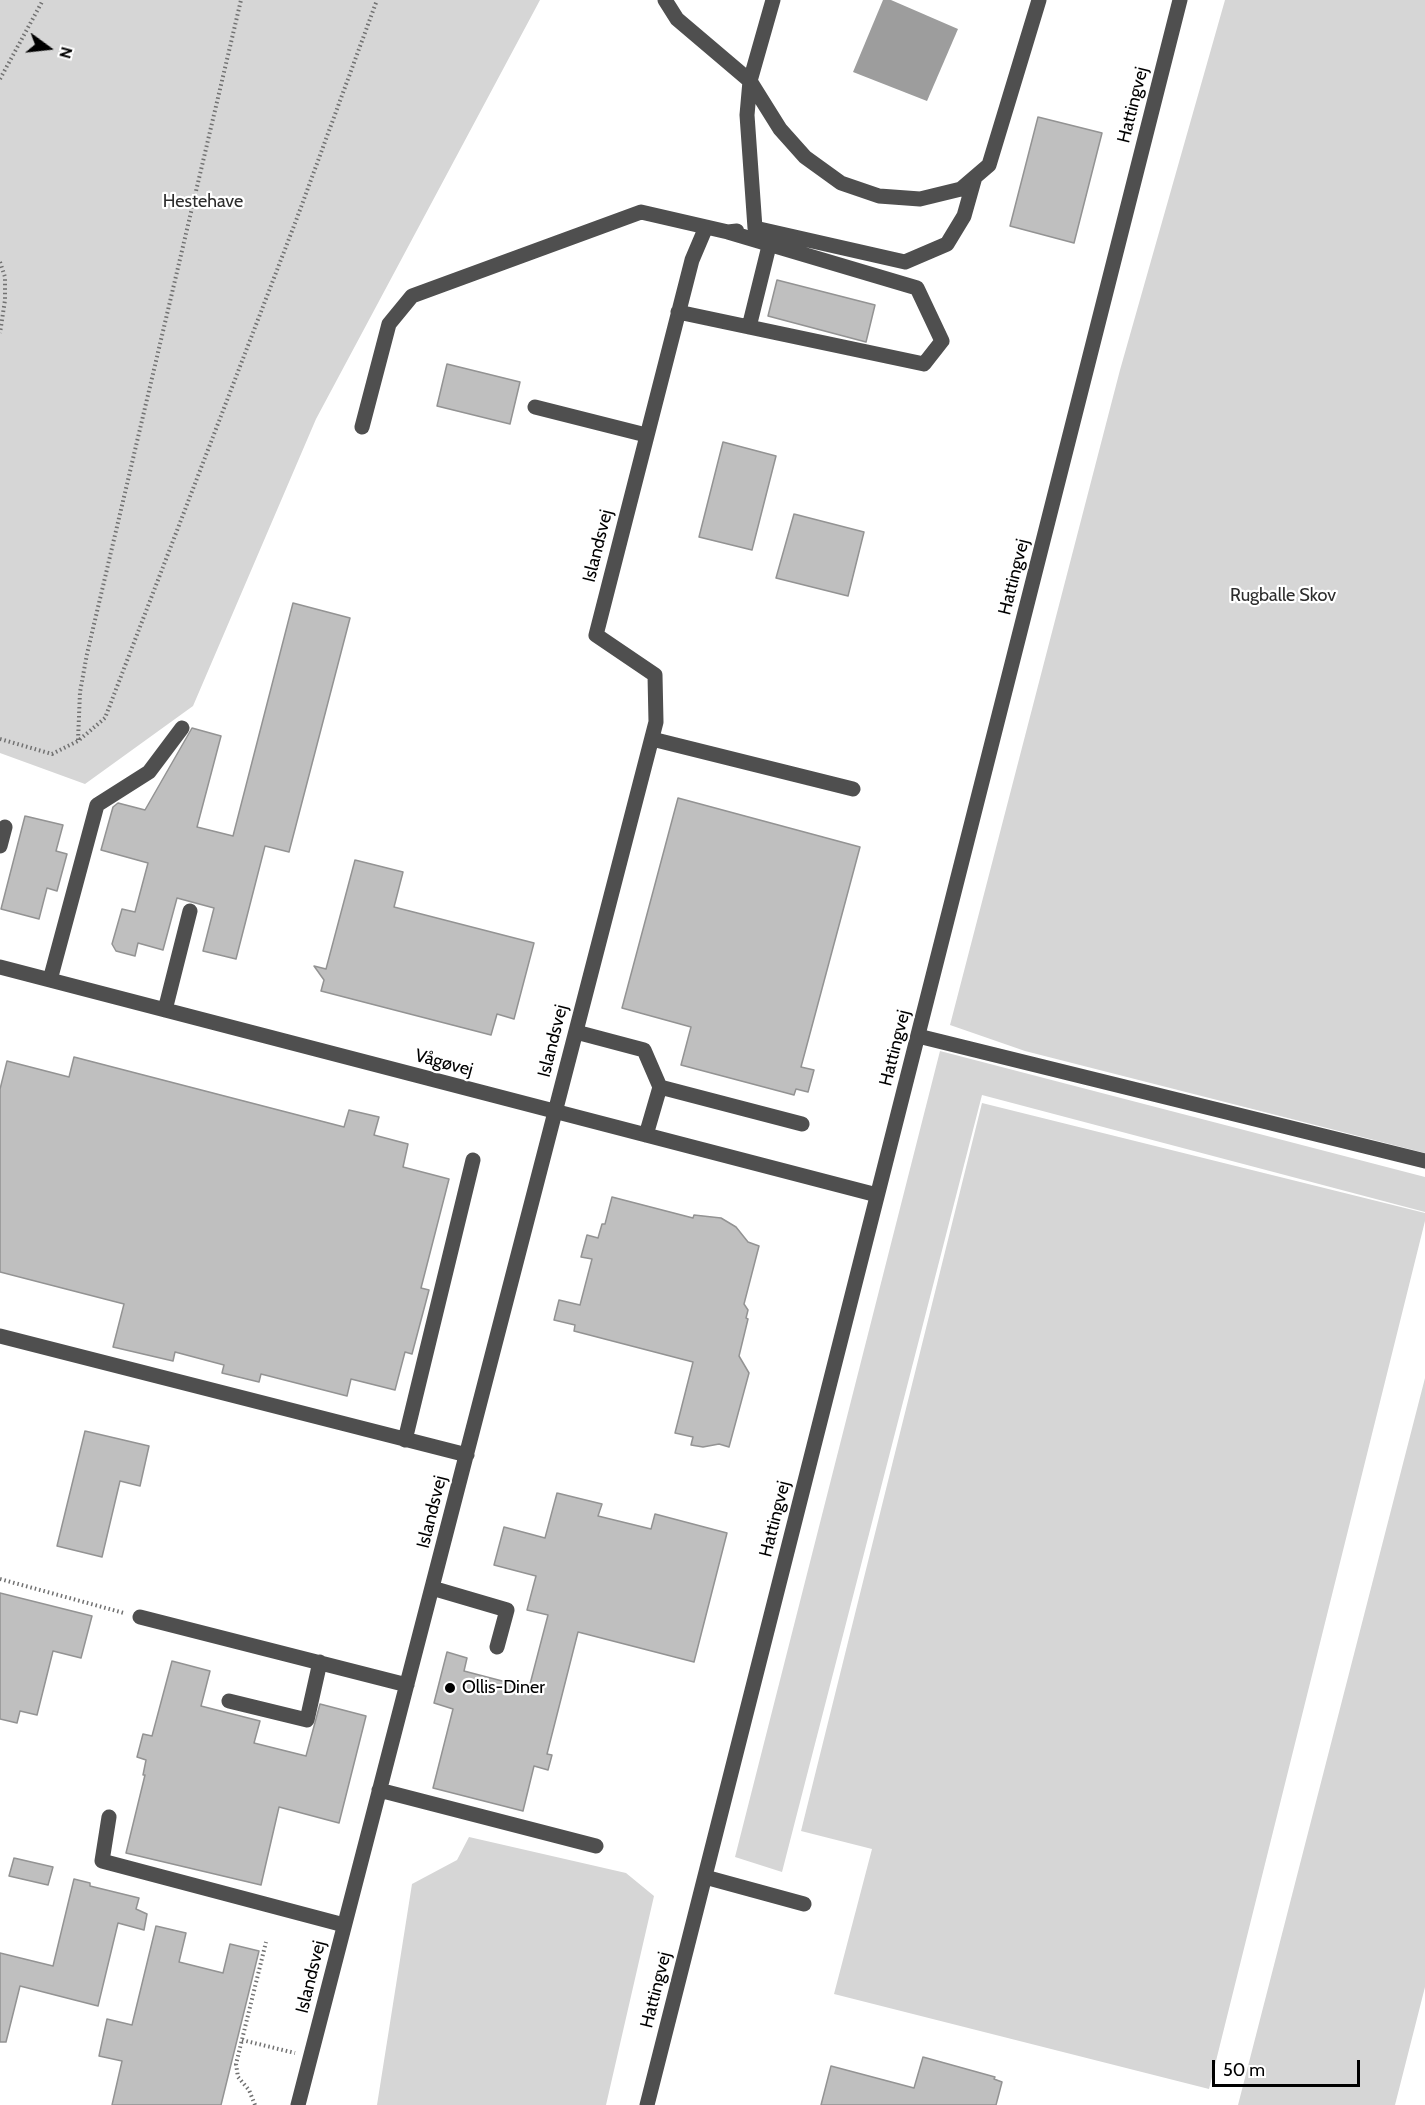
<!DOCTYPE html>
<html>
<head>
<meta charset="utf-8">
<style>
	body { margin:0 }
	#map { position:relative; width:1425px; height:2105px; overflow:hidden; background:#fff; font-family:Cabin,sans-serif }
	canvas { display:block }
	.north { position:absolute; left:18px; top:18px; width:60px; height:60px; -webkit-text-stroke:4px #fff; paint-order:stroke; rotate:105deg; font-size:16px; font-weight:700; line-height:24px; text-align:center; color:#000 }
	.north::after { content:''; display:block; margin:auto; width:21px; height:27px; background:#000; clip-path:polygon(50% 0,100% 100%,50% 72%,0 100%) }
	.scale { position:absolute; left:1212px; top:2060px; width:148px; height:27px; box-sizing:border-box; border:3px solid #000; border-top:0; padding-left:8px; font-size:18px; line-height:21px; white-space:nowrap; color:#000; -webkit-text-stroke:4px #fff; paint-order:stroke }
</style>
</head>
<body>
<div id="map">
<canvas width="1425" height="2105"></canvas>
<div class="north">N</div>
<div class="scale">50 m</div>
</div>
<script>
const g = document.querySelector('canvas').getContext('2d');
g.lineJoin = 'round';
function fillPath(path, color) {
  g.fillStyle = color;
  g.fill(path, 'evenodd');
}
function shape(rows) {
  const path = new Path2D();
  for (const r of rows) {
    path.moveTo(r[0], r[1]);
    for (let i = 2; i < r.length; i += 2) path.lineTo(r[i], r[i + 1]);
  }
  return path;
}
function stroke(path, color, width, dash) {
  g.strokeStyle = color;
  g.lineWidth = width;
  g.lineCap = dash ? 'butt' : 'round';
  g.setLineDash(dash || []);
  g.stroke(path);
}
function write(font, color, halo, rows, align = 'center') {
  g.font = font + ' Cabin,sans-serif';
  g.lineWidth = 4.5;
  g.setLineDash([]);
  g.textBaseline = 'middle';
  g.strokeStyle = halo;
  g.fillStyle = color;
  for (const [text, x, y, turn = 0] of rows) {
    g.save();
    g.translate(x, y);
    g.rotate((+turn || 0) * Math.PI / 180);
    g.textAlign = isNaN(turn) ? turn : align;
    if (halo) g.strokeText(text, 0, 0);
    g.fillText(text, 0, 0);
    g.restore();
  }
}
const green = shape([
	[0,0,540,0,316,419,193,706,85,784,0,753],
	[1225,0,1425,0,1425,1153,1025,1051,950,1025,1120,370],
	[940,1051,1425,1177,1425,1212,982,1095,782,1872,735,1857],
	[982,1103,1425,1213,1425,1221,1209,2089,834,1994,872,1849,801,1831],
	[1425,1378,1425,1987,1395,2105,1238,2105],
	[469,1837,626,1873,654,1896,606,2105,377,2105,412,1884,457,1860]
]);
const water = shape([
	[883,0,891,0,958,29,927,101,853,72]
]);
const building = shape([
	[1038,117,1102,133,1074,243,1010,226,1038,117],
	[777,280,875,305,866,342,768,316,777,280],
	[447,364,520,382,510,424,437,406,447,364],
	[723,442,776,456,752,550,699,537,723,442],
	[794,514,864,532,848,596,776,578,794,514],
	[293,603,350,618,289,852,265,846,236,959,203,951,214,908,177,898,163,950,138,943,135,956,116,951,112,944,122,909,135,912,148,863,101,850,113,807,118,803,145,810,192,728,221,736,197,827,233,836,293,603],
	[678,798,860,847,801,1067,814,1070,808,1092,796,1089,794,1095,681,1065,691,1027,622,1008,678,798],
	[25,816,63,825,56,851,67,854,57,891,47,888,39,919,1,909,25,816],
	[355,860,403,872,394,907,534,943,514,1019,497,1014,491,1035,321,991,324,980,314,966,326,969,355,860],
	[74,1057,344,1127,349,1110,379,1117,374,1135,408,1144,403,1167,449,1179,421,1288,429,1290,412,1354,405,1352,395,1390,351,1379,347,1396,261,1374,259,1382,222,1373,224,1365,175,1352,173,1361,113,1347,124,1304,0,1272,0,1089,7,1061,69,1077,74,1057],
	[612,1197,693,1218,694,1215,721,1218,736,1227,748,1242,759,1246,744,1304,748,1310,746,1318,748,1319,739,1356,749,1373,729,1447,719,1444,703,1447,691,1445,693,1437,675,1433,693,1362,574,1331,575,1325,554,1320,559,1300,580,1305,592,1259,581,1257,587,1235,598,1238,602,1224,605,1224,612,1197],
	[85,1431,149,1446,140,1486,120,1481,102,1557,57,1546,85,1431],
	[557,1493,602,1504,598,1516,651,1529,655,1514,727,1533,694,1662,578,1632,547,1754,552,1755,548,1770,534,1766,523,1811,433,1788,453,1709,434,1703,447,1652,467,1658,464,1671,529,1688,548,1615,527,1610,536,1576,494,1565,504,1527,545,1538,557,1493],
	[0,1593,92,1616,81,1658,53,1651,37,1715,20,1711,17,1723,0,1719,0,1593],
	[172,1661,210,1671,201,1706,260,1721,254,1743,306,1756,320,1704,366,1716,339,1823,279,1807,261,1885,126,1853,145,1775,143,1775,146,1760,137,1757,143,1734,152,1736,172,1661],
	[14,1858,53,1867,48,1885,9,1876,14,1858],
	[74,1879,90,1883,90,1886,139,1898,136,1909,147,1914,144,1930,118,1923,98,2006,20,1986,6,2042,0,2042,0,1953,53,1966,74,1879],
	[156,1926,186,1933,179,1962,223,1973,230,1944,259,1951,221,2105,112,2105,122,2061,99,2056,107,2019,132,2025,156,1926],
	[923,2057,995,2077,994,2079,1002,2082,996,2105,821,2105,831,2066,914,2088,923,2057]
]);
const path = shape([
	[0,79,43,0],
	[0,262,5,277,5,300,0,333],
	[0,739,52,754,78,741,105,718,297,218,377,0],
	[78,740,80,692,87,654,241,0],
	[0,1579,124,1613],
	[242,2040,295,2053],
	[255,2105,249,2090,238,2077,236,2064,266,1942]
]);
const minor = shape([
	[665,0,677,19,750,81,780,129,805,157,841,183,879,196,920,199,961,189,989,165,1039,0],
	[773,0,750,81,747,115,755,228,905,262,947,244,964,216,975,177],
	[678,312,924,364,942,341,917,288,728,232],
	[749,327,769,246],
	[535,407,646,435],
	[362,427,389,324,412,296,641,212,728,232,737,231],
	[652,739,853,789],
	[0,846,5,827],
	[0,967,877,1195],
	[50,980,97,805,149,772,182,728],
	[165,1010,190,911],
	[576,1032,644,1050,660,1087,802,1124],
	[918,1036,1425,1161],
	[646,1135,660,1087],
	[0,1336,467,1455],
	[405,1440,473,1160],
	[432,1588,507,1610,497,1647],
	[140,1617,407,1685],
	[229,1701,307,1720,320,1662],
	[379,1790,596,1846],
	[109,1817,102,1861,344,1925],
	[705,1877,804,1904],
	[298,2105,656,722,655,675,596,635,692,260,706,227],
	[647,2105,1180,0]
]);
const markers = [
	[450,1688,6,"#000"]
];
const streetNames = [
	["Hattingvej",1133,105,-76],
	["Islandsvej",598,546,-76],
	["Hattingvej",1014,577,-76],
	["Islandsvej",553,1041,-76],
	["Hattingvej",895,1048,-76],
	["Vågøvej",444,1063,15],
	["Islandsvej",432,1512,-76],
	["Hattingvej",775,1519,-76],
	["Islandsvej",311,1977,-76],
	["Hattingvej",656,1990,-76]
];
const parkNames = [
	["Hestehave",203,202],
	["Rugballe Skov",1283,596]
];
const poiNames = [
	["Ollis-Diner",462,1688]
];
fillPath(green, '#d6d6d6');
fillPath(water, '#9d9d9d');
fillPath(building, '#bfbfbf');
stroke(building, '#939393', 1.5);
stroke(path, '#717171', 4, [1.5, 3]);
stroke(minor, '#4f4f4f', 15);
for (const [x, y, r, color] of markers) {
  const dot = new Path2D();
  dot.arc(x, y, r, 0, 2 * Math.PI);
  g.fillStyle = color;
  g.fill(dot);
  stroke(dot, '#fff', 2);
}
write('18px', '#000', '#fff', streetNames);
write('18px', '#2d2d2d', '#fff', parkNames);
write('18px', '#000', '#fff', poiNames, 'left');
</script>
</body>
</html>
